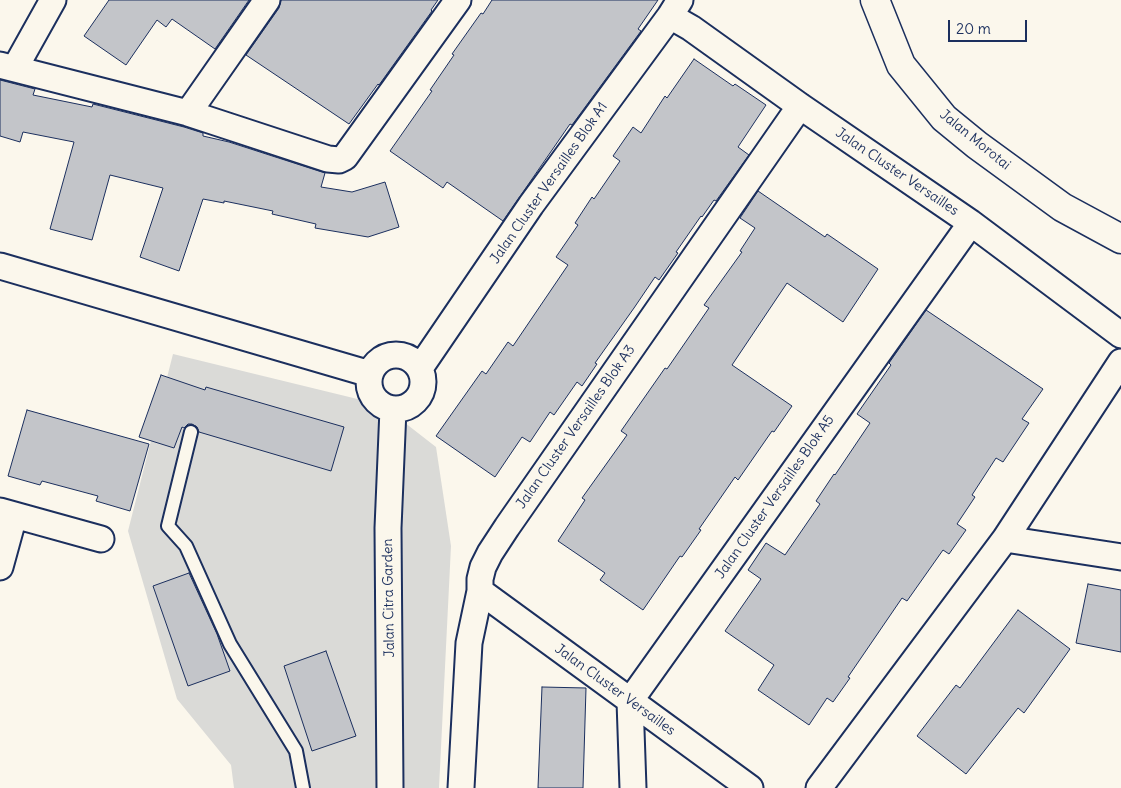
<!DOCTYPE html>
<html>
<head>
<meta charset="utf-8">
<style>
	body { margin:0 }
	#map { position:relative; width:1121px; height:788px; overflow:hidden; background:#fbf7ec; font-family:Delius,sans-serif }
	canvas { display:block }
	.scale { position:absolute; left:948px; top:20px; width:79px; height:22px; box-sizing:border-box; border:2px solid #1b2f5e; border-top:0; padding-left:6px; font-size:15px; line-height:18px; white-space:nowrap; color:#1b2f5e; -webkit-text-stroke:4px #fbf7ec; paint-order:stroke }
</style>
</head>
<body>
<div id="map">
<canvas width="1121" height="788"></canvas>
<div class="scale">20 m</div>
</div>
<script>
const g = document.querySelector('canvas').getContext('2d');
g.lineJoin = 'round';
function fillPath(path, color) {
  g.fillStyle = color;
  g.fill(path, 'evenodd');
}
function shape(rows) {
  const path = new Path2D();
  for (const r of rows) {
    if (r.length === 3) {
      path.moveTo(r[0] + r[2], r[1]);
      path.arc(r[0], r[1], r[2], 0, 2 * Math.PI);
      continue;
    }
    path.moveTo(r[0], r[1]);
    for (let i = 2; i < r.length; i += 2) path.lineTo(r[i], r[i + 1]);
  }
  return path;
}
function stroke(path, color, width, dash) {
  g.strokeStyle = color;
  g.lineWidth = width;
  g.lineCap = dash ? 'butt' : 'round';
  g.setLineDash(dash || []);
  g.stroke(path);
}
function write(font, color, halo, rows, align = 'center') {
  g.font = font + ' Delius,sans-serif';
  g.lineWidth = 5;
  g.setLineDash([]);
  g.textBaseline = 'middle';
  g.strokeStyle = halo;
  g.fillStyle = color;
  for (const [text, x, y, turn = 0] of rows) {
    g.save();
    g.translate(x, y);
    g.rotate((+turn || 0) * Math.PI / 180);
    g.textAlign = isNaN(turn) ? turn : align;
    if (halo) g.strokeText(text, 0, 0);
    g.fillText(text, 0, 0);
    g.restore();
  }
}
const green = shape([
	[173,354,382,405,436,447,451,546,439,788,234,788,231,765,177,699,128,531]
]);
const building = shape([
	[109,0,249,0,215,49,172,19,166,27,157,20,126,65,84,36,109,0],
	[281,0,438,0,431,10,432,11,379,85,378,84,349,124,246,55,279,8,281,0],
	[492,0,658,0,638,29,641,31,572,125,570,124,503,221,447,182,443,188,390,151,432,91,430,90,454,55,452,54,481,13,483,14,492,0],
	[694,59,733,86,735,84,766,105,738,147,749,155,716,201,714,200,702,217,701,216,676,252,678,253,659,280,655,277,634,308,595,363,597,364,582,386,577,382,554,415,550,412,530,442,522,437,495,477,436,436,482,371,486,374,508,342,513,346,568,265,556,257,578,225,575,223,592,197,594,199,620,161,613,156,633,127,641,133,665,96,667,98,694,59],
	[0,80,35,89,33,95,92,107,93,104,184,127,203,133,203,136,229,142,325,173,321,187,352,192,385,182,399,227,368,237,315,228,316,224,272,214,273,211,224,201,224,203,203,199,179,271,140,257,163,188,110,175,92,240,50,229,74,142,23,132,20,142,0,136,0,80],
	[758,191,825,237,827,234,878,269,843,322,787,283,732,365,792,406,774,432,772,431,738,480,735,477,699,529,701,530,682,557,680,556,643,610,600,580,605,573,558,541,585,500,582,498,627,435,621,431,665,368,667,369,709,308,704,305,742,252,740,251,755,228,740,218,758,191],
	[926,310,1043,389,1022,419,1029,423,1003,462,996,458,972,495,975,497,957,524,966,530,949,554,943,550,907,601,902,598,848,677,850,678,833,702,827,698,809,725,758,690,774,665,725,631,761,579,748,570,766,543,785,555,820,504,816,501,834,474,835,475,870,423,857,414,891,365,889,363,926,310],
	[161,375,205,390,206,387,344,427,331,471,199,432,197,427,192,424,188,424,184,428,182,427,174,448,139,437,161,375],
	[27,410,149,444,130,511,96,501,98,496,42,481,40,485,8,476,27,410],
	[189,573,217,634,230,671,188,686,153,586,189,573],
	[1088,584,1121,590,1121,652,1076,643,1088,584],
	[1018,610,1070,649,1024,713,1018,708,966,774,917,736,956,685,960,688,1018,610],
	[326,651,356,736,312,751,284,666,326,651],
	[542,687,586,688,583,788,538,788,542,687]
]);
const lane = shape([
	[191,432,168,526,186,546,230,644,296,751,303,788]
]);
const street = shape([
	[670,16,691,28,800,106,971,223,1121,335],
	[0,65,188,113,328,159,339,160,345,157,458,0],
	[15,68,53,0],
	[188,113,267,0],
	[0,266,370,374],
	[396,382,27],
	[420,368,531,205,670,16,680,0],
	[0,511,101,539],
	[1005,539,1121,557],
	[0,567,14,516],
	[480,591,750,788],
	[390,788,388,528,393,409],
	[461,788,469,643,480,591,480,579,483,567,490,553,507,527,800,106],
	[633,788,630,701,971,223],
	[819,788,1005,539,1121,362]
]);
const secondary = shape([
	[875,0,901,65,944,118,977,145,1062,207,1121,239]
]);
const streetNames = [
	["Jalan Morotai",975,140,39],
	["Jalan Cluster Versailles",897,172,34],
	["Jalan Cluster Versailles Blok A1",549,183,-55],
	["Jalan Cluster Versailles Blok A3",576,427,-55],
	["Jalan Cluster Versailles Blok A5",775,497,-55],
	["Jalan Citra Garden",389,598,-91],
	["Jalan Cluster Versailles",615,690,36]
];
fillPath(green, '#dadad7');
fillPath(building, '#c3c5c9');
stroke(building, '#1b2f5e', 1);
stroke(lane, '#1b2f5e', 16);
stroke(street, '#1b2f5e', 29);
stroke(secondary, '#1b2f5e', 31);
stroke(lane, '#fbf7ec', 12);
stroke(street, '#fbf7ec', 25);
stroke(secondary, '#fbf7ec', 28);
write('14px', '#1b2f5e', '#fbf7ec', streetNames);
</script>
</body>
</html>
